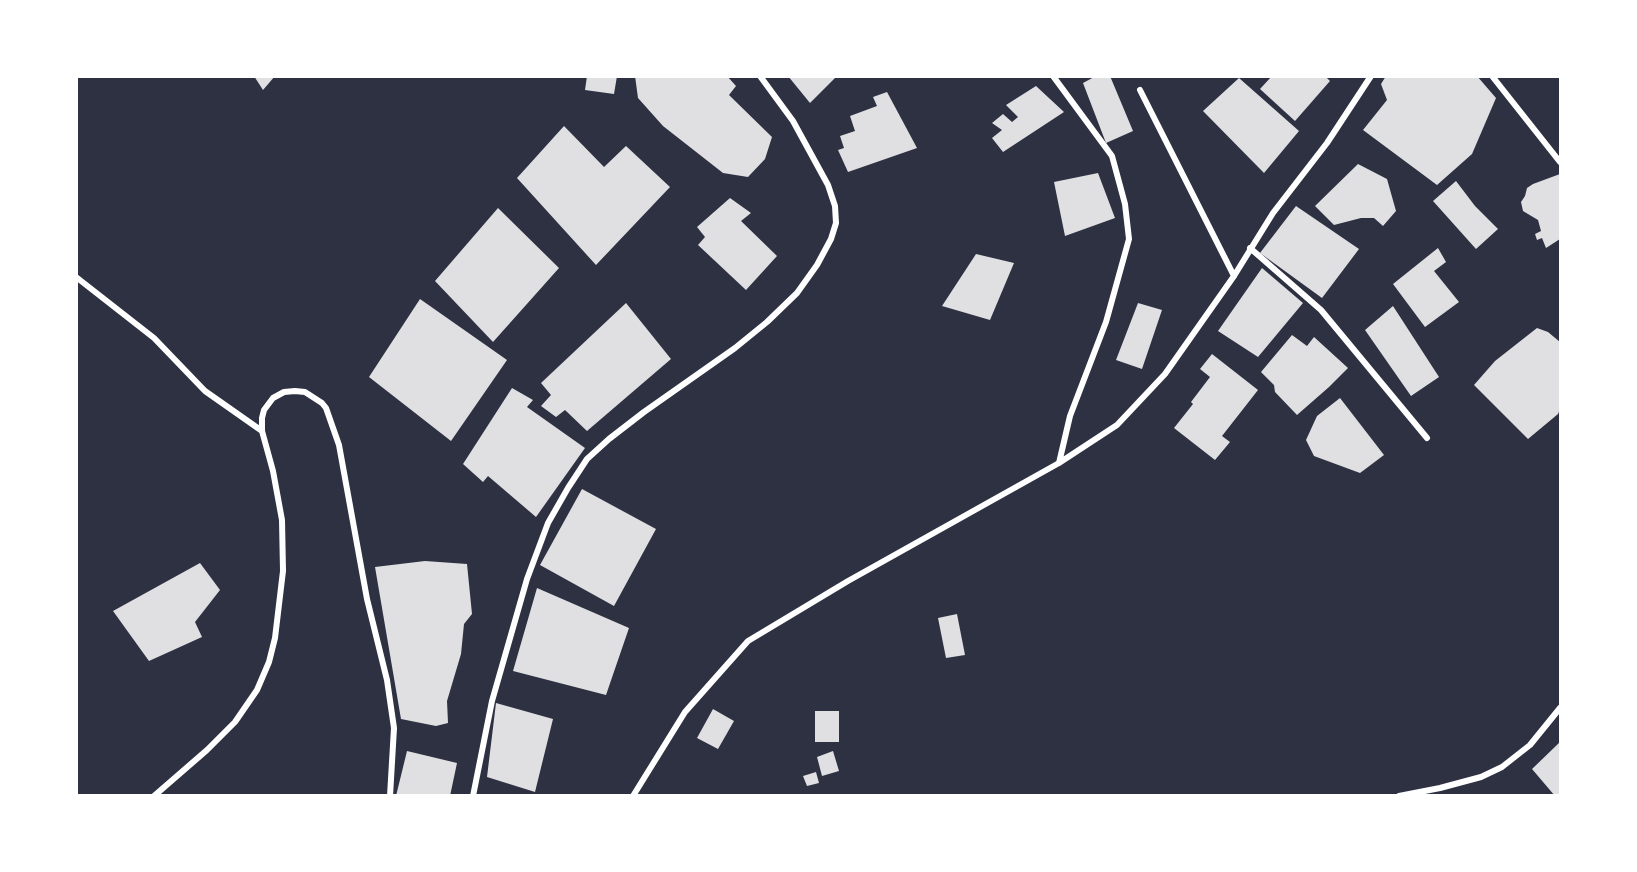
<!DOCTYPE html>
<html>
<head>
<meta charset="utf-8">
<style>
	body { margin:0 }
	#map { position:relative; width:1637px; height:872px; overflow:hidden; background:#2d3142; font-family:"IBM Plex Serif",serif }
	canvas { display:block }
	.frame { position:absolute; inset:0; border:78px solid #fff; pointer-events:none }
</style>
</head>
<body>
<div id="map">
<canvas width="1637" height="872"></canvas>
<div class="frame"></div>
</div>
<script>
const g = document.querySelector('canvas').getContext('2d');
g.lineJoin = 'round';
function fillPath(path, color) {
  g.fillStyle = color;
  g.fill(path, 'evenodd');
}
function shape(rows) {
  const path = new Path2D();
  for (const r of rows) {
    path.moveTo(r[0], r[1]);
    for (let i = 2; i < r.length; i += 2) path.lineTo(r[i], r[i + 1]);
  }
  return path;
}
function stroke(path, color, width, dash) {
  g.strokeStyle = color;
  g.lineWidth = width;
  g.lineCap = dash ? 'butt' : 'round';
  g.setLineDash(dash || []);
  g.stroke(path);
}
const building = shape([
	[254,76,275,76,263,90],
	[587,76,617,76,614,94,585,90],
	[635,76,727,76,736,86,729,95,772,137,765,159,748,177,723,173,663,126,638,98],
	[788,76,837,76,810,103],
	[1096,76,1110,76,1133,131,1106,143,1083,83],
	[1272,76,1325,76,1330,81,1295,121,1260,89],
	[1386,76,1477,76,1496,98,1472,154,1437,185,1363,130,1387,100,1381,84],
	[1239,78,1299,131,1264,173,1203,111],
	[1036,86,1064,112,1003,152,992,138,1002,130,992,123,1003,114,1012,122,1018,117,1006,105],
	[887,92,917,148,848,172,838,150,844,148,840,136,855,131,850,116,877,106,873,97],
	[564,126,604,167,626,146,670,187,596,265,517,178],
	[1358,164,1387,179,1396,211,1383,226,1374,218,1361,218,1334,225,1315,206],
	[1098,173,1115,218,1065,236,1054,182],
	[1560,174,1560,239,1546,248,1542,238,1537,240,1535,234,1541,231,1538,220,1523,211,1521,202,1525,196,1527,188,1533,184],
	[1456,181,1475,206,1498,229,1476,249,1433,201],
	[730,198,751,213,741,221,777,256,746,290,698,245,705,237,697,227],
	[1296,206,1359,249,1322,298,1260,253],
	[498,208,559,268,493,342,435,281],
	[1438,248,1446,262,1434,271,1459,302,1425,327,1393,284],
	[976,254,1014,263,990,320,942,306],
	[1262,268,1303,303,1258,357,1218,331],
	[420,299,507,360,451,441,369,377],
	[626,303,671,359,587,431,565,410,556,417,541,406,551,395,541,383],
	[1138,303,1162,310,1142,369,1116,360],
	[1393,306,1439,377,1411,396,1365,330],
	[1537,328,1548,332,1560,342,1560,409,1558,414,1528,439,1474,385,1495,361],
	[1292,335,1307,346,1314,337,1348,368,1329,387,1297,415,1275,392,1274,385,1261,372],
	[1212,354,1258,390,1222,436,1230,442,1215,460,1174,428,1193,404,1191,402,1210,377,1200,369],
	[512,388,533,400,527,407,585,448,536,517,488,476,483,482,463,464],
	[1340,398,1384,455,1360,473,1314,456,1306,440,1317,416],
	[582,489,656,529,614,606,540,565],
	[425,561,467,564,472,614,464,624,461,654,447,701,448,723,436,726,401,719,375,567],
	[200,563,220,590,195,622,202,637,149,661,113,611],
	[537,588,629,628,606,695,513,671],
	[957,614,965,655,946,658,938,618],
	[496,703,553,719,535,792,487,777],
	[713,709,734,721,718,749,697,738],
	[815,711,839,711,839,742,815,742],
	[1560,742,1560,796,1555,796,1532,769],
	[407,751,457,763,450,796,396,796],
	[833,751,839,771,822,776,817,757],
	[816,772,819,783,807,786,803,776]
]);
const minor = shape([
	[1053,76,1112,156,1125,204,1129,239,1106,322,1070,416,1059,463],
	[1492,76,1560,162],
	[1140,90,1234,276],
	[1250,248,1321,310,1427,438],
	[76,277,154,338,205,391,262,431],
	[154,796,207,750,235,722,257,690,269,662,275,638,283,571,282,520,273,471,262,431,262,418,264,410,273,398,284,392,295,391,305,392,322,403,326,408,339,445,367,599,387,680,394,728,390,796],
	[473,796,492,701,527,579,548,523,568,488,587,459,609,439,644,412,735,348,767,322,797,293,817,265,831,239,836,223,835,206,828,185,793,121,760,76],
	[633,796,685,712,748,641,848,581,1059,463,1117,425,1165,374,1234,276,1273,213,1327,143,1371,76],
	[1399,796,1440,788,1481,777,1502,767,1530,745,1560,708]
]);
fillPath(building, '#e0e0e3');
stroke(minor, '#fff', 6);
</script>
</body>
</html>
